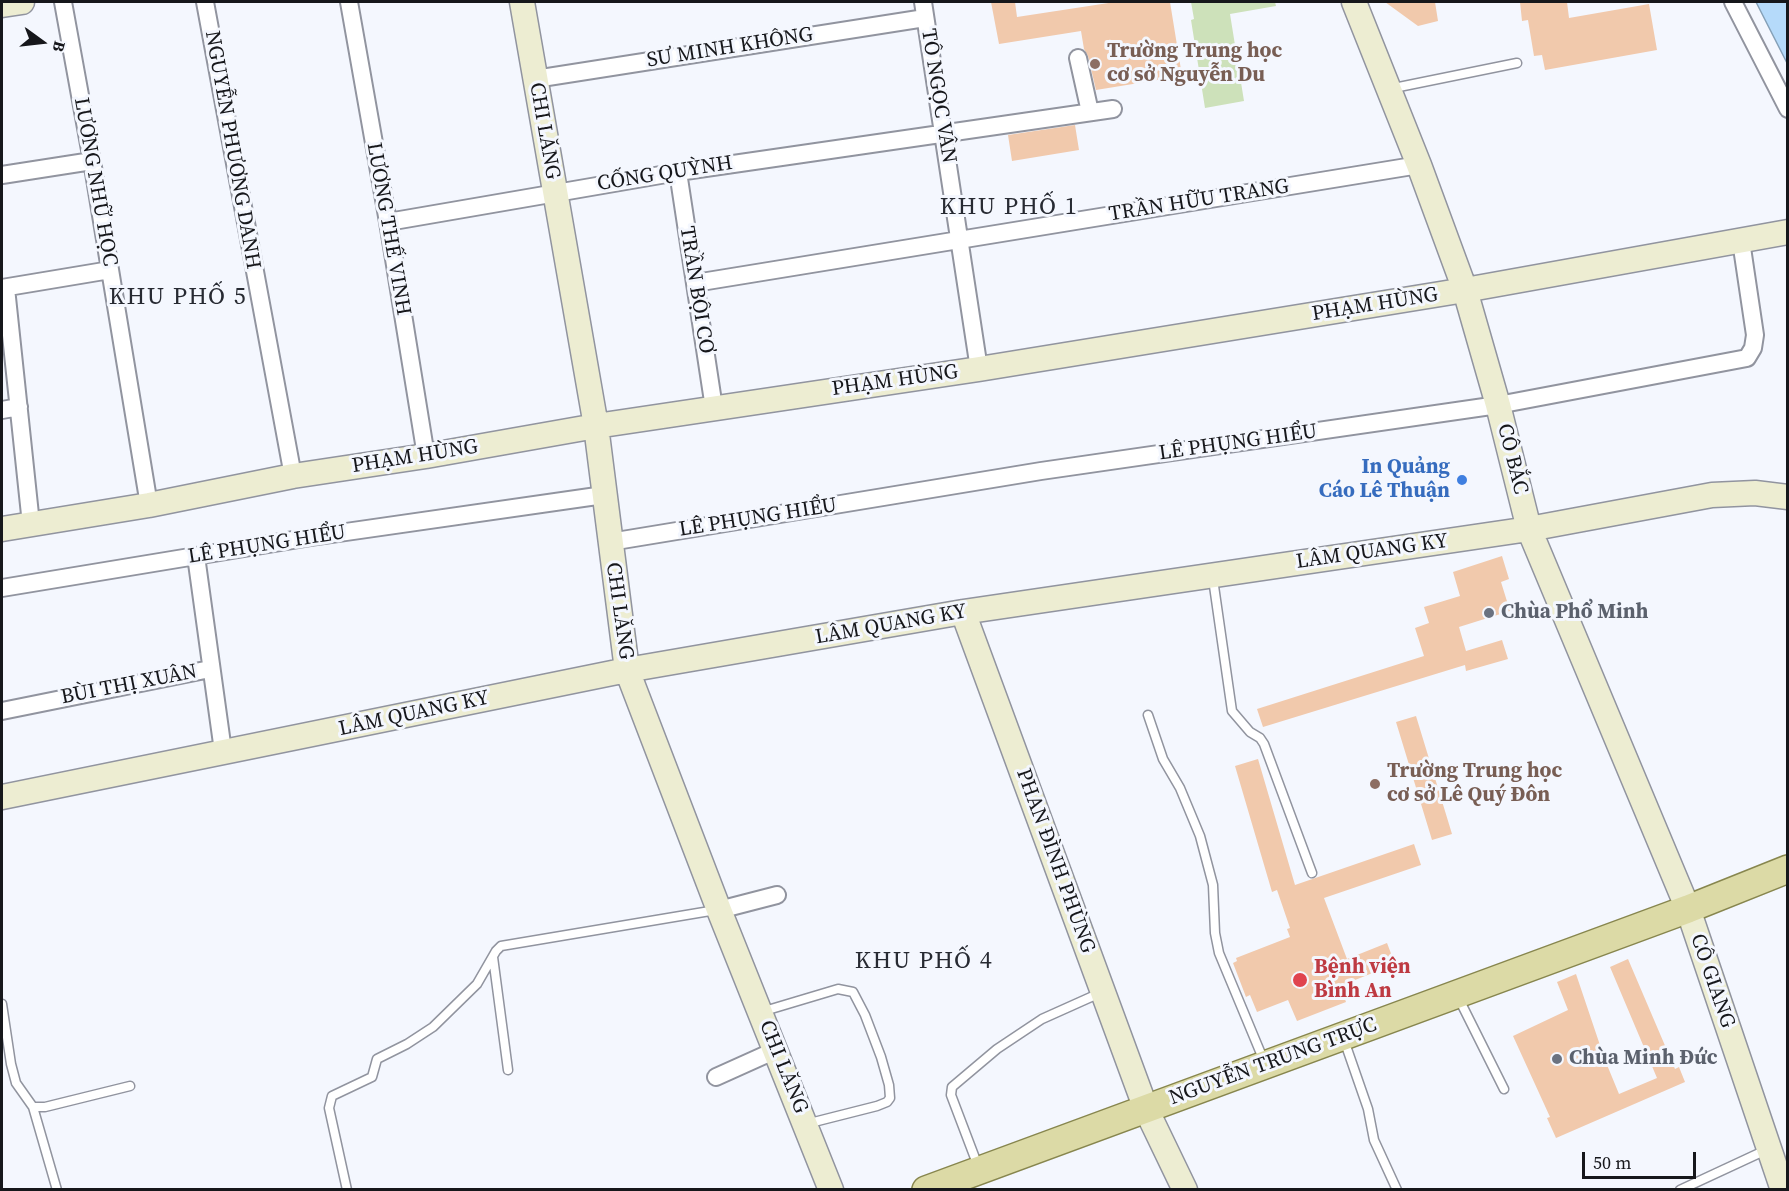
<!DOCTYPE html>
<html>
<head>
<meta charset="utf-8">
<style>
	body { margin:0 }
	#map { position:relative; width:1789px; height:1191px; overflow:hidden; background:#f4f7fe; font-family:"Source Serif 4",serif }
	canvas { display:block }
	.frame { position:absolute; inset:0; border:3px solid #16171b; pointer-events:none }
	.north { position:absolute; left:12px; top:12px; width:60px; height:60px; -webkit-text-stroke:4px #f4f7fe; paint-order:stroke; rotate:105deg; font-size:16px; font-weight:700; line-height:24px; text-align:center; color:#16171b }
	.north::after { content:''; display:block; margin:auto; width:21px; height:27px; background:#16171b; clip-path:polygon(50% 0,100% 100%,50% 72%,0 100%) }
	.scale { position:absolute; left:1582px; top:1152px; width:114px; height:27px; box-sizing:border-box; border:3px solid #16171b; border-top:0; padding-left:8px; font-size:18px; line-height:21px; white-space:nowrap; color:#16171b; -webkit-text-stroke:4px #f4f7fe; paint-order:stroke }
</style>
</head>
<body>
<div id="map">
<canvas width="1789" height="1191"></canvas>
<div class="frame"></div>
<div class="north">B</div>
<div class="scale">50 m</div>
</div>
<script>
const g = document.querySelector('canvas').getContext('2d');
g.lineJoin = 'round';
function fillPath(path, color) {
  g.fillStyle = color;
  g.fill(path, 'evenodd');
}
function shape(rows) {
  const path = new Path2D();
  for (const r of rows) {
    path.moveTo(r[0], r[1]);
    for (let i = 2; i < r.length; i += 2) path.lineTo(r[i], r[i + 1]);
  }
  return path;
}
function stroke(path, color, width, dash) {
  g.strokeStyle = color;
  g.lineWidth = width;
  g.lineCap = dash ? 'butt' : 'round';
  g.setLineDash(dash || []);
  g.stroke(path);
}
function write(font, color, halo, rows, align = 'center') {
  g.font = font + ' "Source Serif 4",serif';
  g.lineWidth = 6;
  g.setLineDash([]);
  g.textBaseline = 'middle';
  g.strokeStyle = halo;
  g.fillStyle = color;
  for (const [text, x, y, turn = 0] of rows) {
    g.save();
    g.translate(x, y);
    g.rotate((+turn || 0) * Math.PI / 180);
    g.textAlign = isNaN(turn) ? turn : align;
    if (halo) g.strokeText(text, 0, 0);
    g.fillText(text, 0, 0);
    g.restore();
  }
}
const green = shape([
	[1191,2,1275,2,1276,6,1230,14,1244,101,1205,108,1191,20,1194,19]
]);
const water = shape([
	[1756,2,1787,2,1787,63,1756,2]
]);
const building = shape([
	[991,2,1015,2,1017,17,1115,2,1170,2,1182,76,1096,90,1088,56,1084,49,1081,31,999,44],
	[1385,2,1435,2,1438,21,1418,26],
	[1520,2,1567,2,1569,18,1649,4,1657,50,1545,70,1542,55,1534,56,1528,20,1522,21],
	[1075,125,1079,150,1012,161,1008,135],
	[1502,556,1509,579,1501,582,1510,611,1459,627,1466,651,1502,640,1508,659,1466,671,1465,665,1263,727,1257,709,1424,656,1415,628,1429,623,1424,607,1460,596,1453,572],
	[1416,716,1452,834,1432,840,1396,722],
	[1258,759,1295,885,1414,844,1421,865,1324,898,1347,959,1387,943,1395,964,1340,986,1346,1002,1297,1021,1288,1000,1257,1012,1250,995,1246,997,1233,963,1237,961,1236,958,1290,937,1287,929,1290,928,1277,890,1272,892,1235,766],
	[1628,959,1675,1069,1679,1067,1685,1082,1556,1138,1547,1118,1550,1117,1513,1036,1568,1010,1557,982,1576,974,1605,1060,1619,1094,1657,1078,1610,967]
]);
const lane = shape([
	[1389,89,1517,63],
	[1213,579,1232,711,1250,732,1260,738,1264,744,1312,873],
	[1148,715,1163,759,1180,788,1200,836,1213,885,1215,933,1219,953,1264,1061],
	[493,957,508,1070],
	[1458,997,1504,1089],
	[2,1004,11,1064,16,1083,33,1107,45,1107,130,1086],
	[761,1012,838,989,853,992,865,1015,881,1057,889,1085,890,1098,887,1102,877,1106,806,1124],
	[1344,1040,1368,1109,1374,1140,1397,1190],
	[33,1107,57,1190],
	[978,1166,951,1095,952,1087,997,1049,1042,1019,1100,993],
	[347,1190,329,1108,332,1096,372,1077,377,1059,407,1044,433,1027,477,984,496,951,501,946,716,910],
	[1680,1190,1766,1150]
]);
const street = shape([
	[63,2,92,161,149,505],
	[205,2,293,476],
	[349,2,388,222,426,456],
	[923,2,979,369],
	[1733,2,1788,109],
	[1078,58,1090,112],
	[535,79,925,18],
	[678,172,714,408],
	[2,175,92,161],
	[388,222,678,172,1113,109],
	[695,283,1419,165],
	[2,288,110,270],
	[6,288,31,524],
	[2,410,19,407],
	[610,542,1041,471,1498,405,1747,358,1753,348,1755,335,1741,241],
	[196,556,223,751],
	[2,588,311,537,604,495],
	[2,711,210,669],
	[719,910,777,895],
	[716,1077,776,1050]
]);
const secondary = shape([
	[522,2,596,426,627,670,719,910,831,1190],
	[1354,2,1419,165,1465,290,1498,405,1529,529,1688,909,1783,1190],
	[2,5,22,2],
	[2,529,149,505,293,476,426,456,596,426,979,369,1465,290,1788,232],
	[963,612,1146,1109,1185,1190],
	[2,797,627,670,963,612,1529,529,1712,495,1755,493,1788,497]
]);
const primary = shape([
	[926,1190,1688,909,1788,869]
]);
const markers = [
	[1095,64,6,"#8d6e63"],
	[1462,480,6,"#3f7fe0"],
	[1489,613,6,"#6b7280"],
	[1375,784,6,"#8d6e63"],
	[1300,980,8,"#e0444e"],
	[1557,1059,6,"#6b7280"]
];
const streetNames = [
	["SƯ MINH KHÔNG",730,48,-9],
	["TÔ NGỌC VÂN",938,96,81],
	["CHI LĂNG",544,131,80],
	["NGUYỄN PHƯƠNG DANH",232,150,80],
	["CỐNG QUỲNH",665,174,-9],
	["LƯƠNG NHỮ HỌC",95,182,80],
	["TRẦN HỮU TRANG",1199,201,-9],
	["LƯƠNG THẾ VINH",388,229,80],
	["TRẦN BỘI CƠ",696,290,81],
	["PHẠM HÙNG",1375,305,-9],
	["PHẠM HÙNG",895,381,-8],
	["LÊ PHỤNG HIỂU",1238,443,-8],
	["PHẠM HÙNG",415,457,-9],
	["CÔ BẮC",1512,459,76],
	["LÊ PHỤNG HIỂU",758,518,-9],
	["LÊ PHỤNG HIỂU",267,545,-9],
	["LÂM QUANG KY",1372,552,-8],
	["CHI LĂNG",619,611,82],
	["LÂM QUANG KY",891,625,-10],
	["BÙI THỊ XUÂN",129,685,-11],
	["LÂM QUANG KY",414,714,-12],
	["PHAN ĐÌNH PHÙNG",1055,861,70],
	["CÔ GIANG",1712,981,71],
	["NGUYỄN TRUNG TRỰC",1273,1062,-20],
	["CHI LĂNG",783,1067,68]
];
const educationNames = [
	["Trường Trung học",1107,52],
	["cơ sở Nguyễn Du",1107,76],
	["Trường Trung học",1387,772],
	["cơ sở Lê Quý Đôn",1387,796]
];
const shopNames = [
	["In Quảng",1450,468],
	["Cáo Lê Thuận",1450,492]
];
const worshipNames = [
	["Chùa Phổ Minh",1501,613],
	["Chùa Minh Đức",1569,1059]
];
const healthNames = [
	["Bệnh viện",1314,968],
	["Bình An",1314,992]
];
const quarterNames = [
	["KHU PHỐ 1",1009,208],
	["KHU PHỐ 5",178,298],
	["KHU PHỐ 4",924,962]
];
fillPath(green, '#cde1ba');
fillPath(water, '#b5dafa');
stroke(water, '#85a0b7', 1.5);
fillPath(building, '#f1c9ac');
stroke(lane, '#91949f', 11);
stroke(street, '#91949f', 20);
stroke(secondary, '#91949f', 27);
stroke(primary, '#87864e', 30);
stroke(lane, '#fff', 8);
stroke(street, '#fff', 16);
stroke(secondary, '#ededd2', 24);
stroke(primary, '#dcdaa6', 27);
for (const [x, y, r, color] of markers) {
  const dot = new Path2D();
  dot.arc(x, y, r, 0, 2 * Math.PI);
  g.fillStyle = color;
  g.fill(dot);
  stroke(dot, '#f4f7fe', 2);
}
write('21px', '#16171b', '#f4f7fe', streetNames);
write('bold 21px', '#785e54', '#f4f7fe', educationNames, 'left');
write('bold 21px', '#366cbe', '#f4f7fe', shopNames, 'right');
write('bold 21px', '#5b616d', '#f4f7fe', worshipNames, 'left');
write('bold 21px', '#be3a42', '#f4f7fe', healthNames, 'left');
g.letterSpacing = '1.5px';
write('24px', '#272a32', '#f4f7fe', quarterNames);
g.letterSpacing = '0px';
</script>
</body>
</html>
